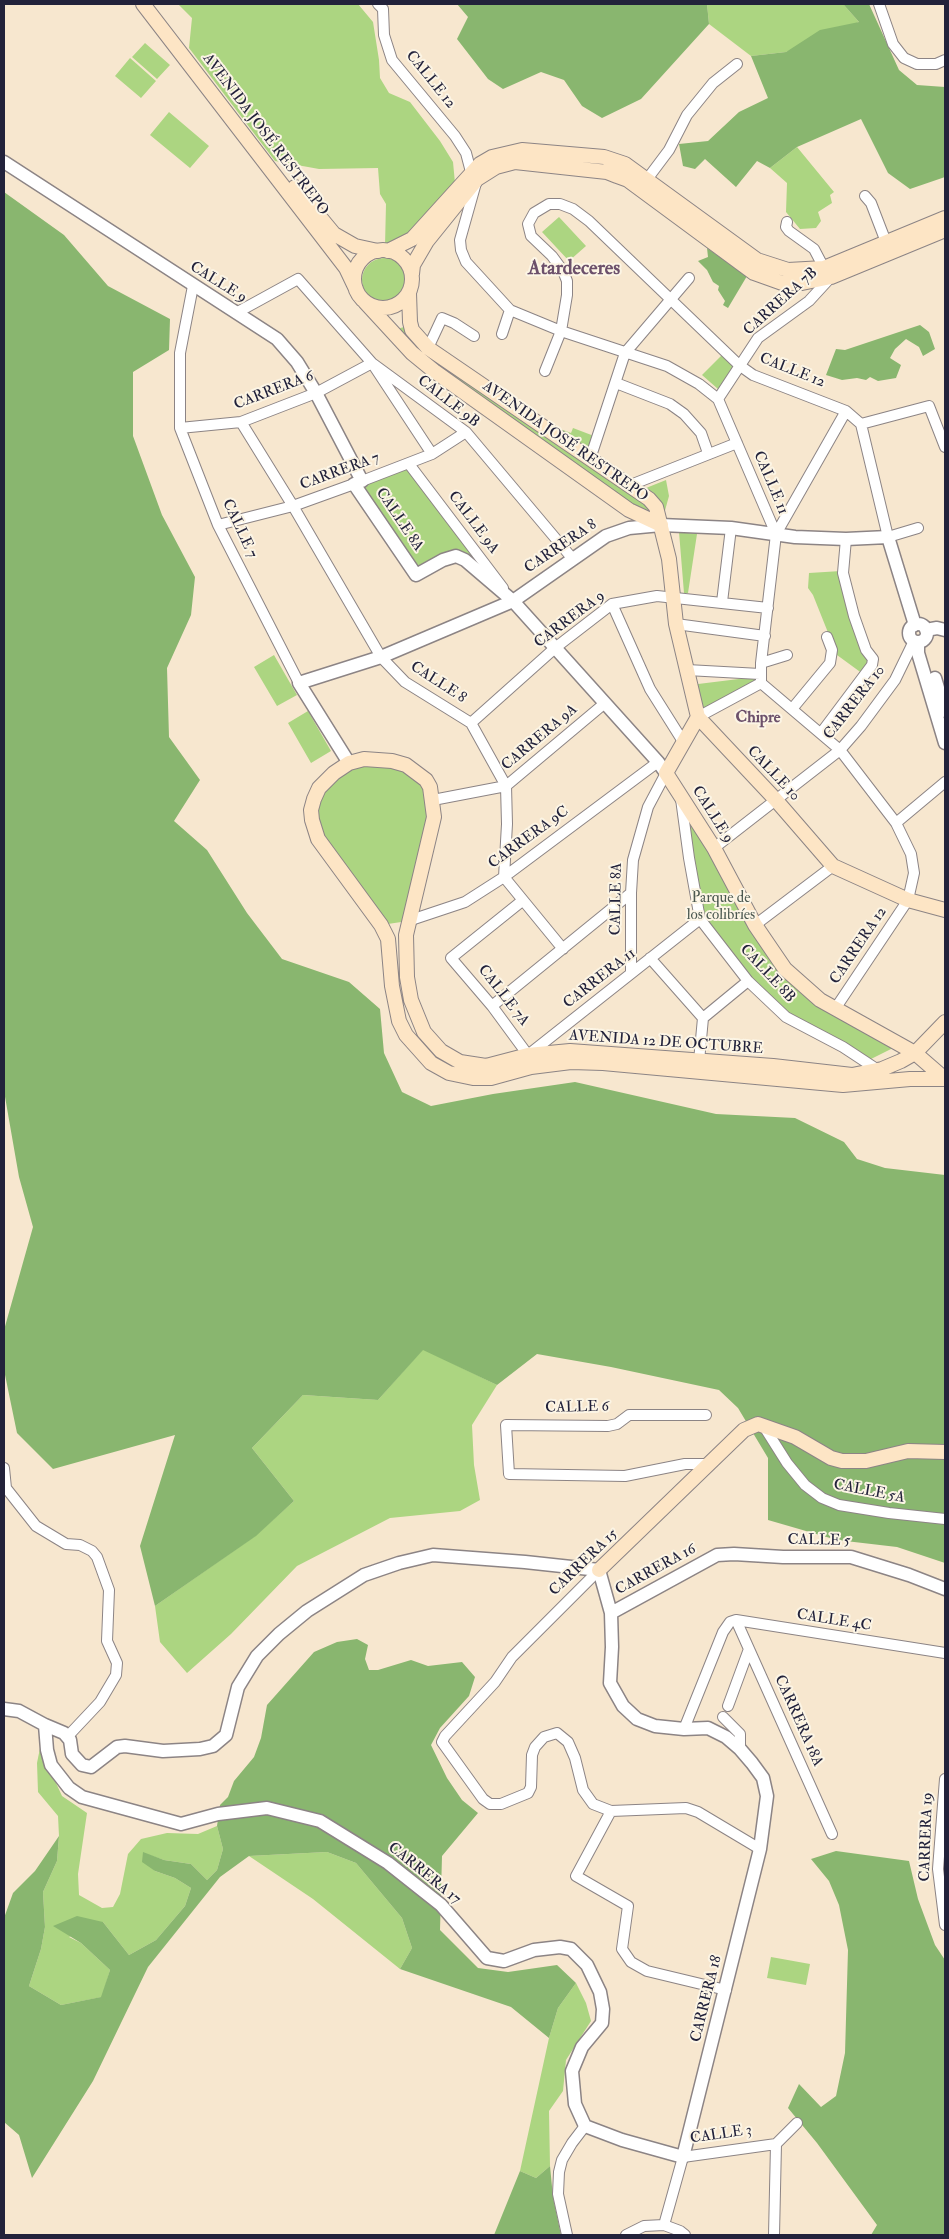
<!DOCTYPE html>
<html>
<head>
<meta charset="utf-8">
<style>
	body { margin:0 }
	#map { position:relative; width:949px; height:2239px; overflow:hidden; background:#f7e7cf; font-family:"IM FELL Double Pica",serif }
	canvas { display:block }
	.frame { position:absolute; inset:0; border:5px solid #22223b; pointer-events:none }
</style>
</head>
<body>
<div id="map">
<canvas width="949" height="2239"></canvas>
<div class="frame"></div>
</div>
<script>
const g = document.querySelector('canvas').getContext('2d');
g.lineJoin = 'round';
function fillPath(path, color) {
  g.fillStyle = color;
  g.fill(path, 'evenodd');
}
function shape(rows) {
  const path = new Path2D();
  for (const r of rows) {
    if (r.length === 3) {
      path.moveTo(r[0] + r[2], r[1]);
      path.arc(r[0], r[1], r[2], 0, 2 * Math.PI);
      continue;
    }
    path.moveTo(r[0], r[1]);
    for (let i = 2; i < r.length; i += 2) path.lineTo(r[i], r[i + 1]);
  }
  return path;
}
function stroke(path, color, width, dash) {
  g.strokeStyle = color;
  g.lineWidth = width;
  g.lineCap = dash ? 'butt' : 'round';
  g.setLineDash(dash || []);
  g.stroke(path);
}
function write(font, color, halo, rows, align = 'center') {
  g.font = font + ' "IM FELL Double Pica",serif';
  g.lineWidth = 4;
  g.setLineDash([]);
  g.textBaseline = 'middle';
  g.strokeStyle = halo;
  g.fillStyle = color;
  for (const [text, x, y, turn = 0] of rows) {
    g.save();
    g.translate(x, y);
    g.rotate((+turn || 0) * Math.PI / 180);
    g.textAlign = isNaN(turn) ? turn : align;
    if (halo) g.strokeText(text, 0, 0);
    g.fillText(text, 0, 0);
    g.restore();
  }
}
const green = shape([
	[178,4,358,4,373,22,379,60,380,78,389,93,410,102,440,141,453,162,455,183,413,233,385,246,386,204,380,194,378,168,319,169,275,161,189,48,192,18],
	[707,4,843,4,859,22,786,52,751,56,709,24],
	[145,43,170,65,157,79,132,57],
	[130,58,156,81,141,98,115,76],
	[169,112,209,146,190,168,150,135],
	[797,147,834,192,830,195,832,203,818,212,821,221,816,228,800,229,786,212,787,183,770,168],
	[559,217,586,246,569,261,542,232],
	[384,280,22],
	[404,327,641,490,666,480,669,496,661,525,437,367,397,329],
	[723,354,736,366,718,389,702,375],
	[555,427,571,433,573,428,594,436,589,453],
	[409,464,513,601,456,554,415,567,351,485],
	[679,532,697,534,688,593,684,593],
	[841,571,872,659,863,674,837,655,813,595,808,588,809,573],
	[274,655,297,695,277,706,254,667],
	[763,676,698,717,690,685],
	[308,711,331,751,311,763,288,723],
	[349,763,406,765,433,800,408,921,381,925,325,849,314,799],
	[681,795,785,969,895,1047,867,1061,805,1028,748,981,700,919],
	[423,1349,497,1385,472,1425,474,1465,480,1500,460,1511,390,1518,297,1566,231,1634,187,1673,160,1642,155,1606,255,1536,294,1501,252,1448,303,1395,378,1400],
	[40,1748,62,1796,87,1813,78,1874,79,1895,102,1908,113,1907,120,1894,128,1854,141,1839,167,1833,198,1834,217,1826,223,1849,217,1870,207,1880,191,1864,164,1860,143,1853,155,1871,175,1878,191,1888,185,1906,156,1940,129,1955,103,1922,69,1937,81,1943,110,1970,102,1997,61,2005,29,1986,41,1949,45,1927,43,1892,57,1861,59,1836,58,1816,38,1792,37,1763],
	[327,1852,356,1863,402,1918,412,1948,400,1969,313,1899,249,1856],
	[771,1957,810,1964,806,1985,767,1978],
	[576,1983,586,2003,591,2021,566,2060,563,2091,549,2111,550,2166,536,2178,520,2171,549,2038,558,2008]
]);
const forest = shape([
	[457,4,707,4,709,24,641,99,602,118,582,106,564,80,541,72,503,89,488,79,457,39,468,17],
	[843,4,869,4,899,70,917,85,945,87,945,177,910,189,888,173,861,119,797,147,770,168,757,161,736,187,705,159,695,169,683,166,679,144,708,141,739,112,768,98,751,56,786,52,820,30,859,22],
	[4,192,64,235,108,286,170,319,169,350,133,372,133,436,162,515,195,577,191,615,167,668,169,737,200,780,174,821,207,850,247,913,282,959,349,982,380,1009,384,1053,402,1092,431,1106,493,1094,575,1082,716,1114,795,1118,844,1142,857,1159,885,1168,945,1175,945,1563,897,1547,837,1540,768,1520,768,1458,738,1408,719,1390,611,1367,537,1354,497,1385,423,1350,378,1400,303,1395,252,1448,294,1501,256,1536,155,1606,140,1546,175,1435,53,1469,17,1433,4,1370,4,1330,33,1227,19,1177,4,1091],
	[707,248,747,276,728,308,723,305,725,301,718,290,719,286,713,282,707,270,698,261,708,257],
	[920,325,929,332,935,349,923,356,919,347,906,339,895,349,890,358,901,365,896,378,878,381,870,377,866,380,857,378,842,380,826,375,836,349,845,350],
	[357,1639,368,1645,365,1659,369,1670,378,1670,411,1660,428,1666,462,1662,475,1677,469,1696,440,1728,431,1745,447,1778,462,1800,478,1813,442,1856,440,1930,478,1968,508,1972,557,1965,576,1983,558,2008,549,2038,511,2007,400,1969,412,1948,402,1918,356,1863,327,1852,249,1856,220,1877,148,1967,93,2081,32,2178,19,2135,4,2122,4,1918,13,1893,35,1871,59,1836,57,1861,43,1892,45,1927,41,1949,29,1986,61,2005,101,1997,110,1970,81,1943,53,1926,77,1916,103,1922,129,1955,156,1940,185,1906,191,1888,175,1878,155,1871,142,1862,143,1852,164,1860,191,1864,207,1880,217,1870,223,1849,217,1826,220,1805,228,1797,234,1781,254,1757,261,1738,267,1705,314,1652,337,1642],
	[836,1851,909,1861,918,1899,935,1945,945,1960,945,2235,871,2235,877,2225,817,2143,788,2108,799,2084,821,2107,836,2096,845,2053,848,1950,839,1905,829,1881,811,1859],
	[550,2166,553,2197,561,2235,494,2235,520,2171,536,2178]
]);
const minor = shape([
	[378,4,383,9,384,35,392,60,455,136,466,153,471,172],
	[879,4,893,44,904,58,917,64,936,64,945,60],
	[648,178,669,150,687,115,713,83,737,64],
	[476,183,460,240,461,250,466,262,510,310,561,331,667,366,699,384,718,399,776,534,761,663,761,683,840,750,896,823,911,854,914,873,908,900,835,1009],
	[865,196,871,203,886,242],
	[787,222,786,227,789,231,814,249,824,268],
	[193,286,180,353,180,428,218,525,299,683],
	[236,313,298,279,372,363,466,432,572,558],
	[502,334,510,310],
	[428,348,442,318,454,323,474,336],
	[545,371,561,331,567,295,567,281,563,271,552,256,531,236,528,224,534,213,549,204,560,204,573,209,589,221,739,365,753,375,846,411,861,424,888,537,918,528],
	[616,383,670,404,684,414,701,433,708,453],
	[718,399,758,338,809,301,831,277],
	[241,422,293,506,381,657,405,682,471,723,506,786,507,824,504,877,563,949],
	[861,424,929,406,945,447],
	[180,428,241,422,316,393,372,363,432,454],
	[590,459,625,353,689,278],
	[409,464,503,588],
	[362,481,432,454,466,432],
	[628,486,737,443],
	[218,525,293,506,354,484],
	[776,534,846,411],
	[722,602,731,528],
	[612,604,650,689,684,743],
	[676,624,765,636],
	[761,663,787,655],
	[687,670,760,674],
	[792,709,830,663,832,650,827,637],
	[698,717,761,683],
	[471,723,555,648,612,604,657,596,768,608],
	[821,733,872,665,873,659,866,650,854,616,843,573,846,539],
	[681,799,689,858,700,919,748,981,786,1017,843,1047,878,1070],
	[433,800,506,786,605,703],
	[896,823,945,782],
	[714,848,840,750,861,726,895,680,914,641],
	[522,901,451,958,492,1006,528,1055,529,1060],
	[408,921,465,902,504,877,658,762],
	[755,925,833,866],
	[650,958,703,1018],
	[631,973,631,893,633,860,648,807,666,773],
	[492,1006,631,893],
	[528,1055,700,919],
	[699,1061,703,1018,748,981],
	[706,1415,629,1415,617,1424,608,1426,506,1425,509,1474,625,1476,685,1464,710,1464],
	[763,1425,787,1463,805,1485,822,1498,839,1505,889,1513,945,1519],
	[4,1468,6,1488,36,1526,66,1544,80,1545,92,1551,97,1557,109,1590,107,1641,117,1663,116,1675,100,1702,68,1736],
	[599,1570,512,1657,495,1682,445,1736,442,1742,483,1799,490,1804,501,1804,528,1793,531,1787,532,1755,535,1747,544,1737,557,1733,568,1742,575,1758,583,1790,593,1804,611,1811,686,1808,698,1812,760,1849],
	[736,1620,832,1834],
	[728,1706,749,1649],
	[723,1717,740,1734,740,1749],
	[684,1729,723,1632,730,1622,736,1620,945,1653],
	[945,1779,938,1869,945,1925],
	[611,1811,576,1876,628,1906,622,1949,631,1962,647,1971,726,1990],
	[664,2225,683,2157,776,2144,797,2123],
	[567,2235,558,2194,559,2172,562,2160,572,2143,585,2126],
	[626,2235,644,2226,664,2225,680,2231,685,2235],
	[774,2235,776,2144]
]);
const tertiary = shape([
	[4,162,277,339,297,362,316,393,362,481,354,484,416,575,443,560,456,556,465,560,513,601,658,762,666,773],
	[918,633,9],
	[926,630,937,628,945,630],
	[918,642,918,653,945,743],
	[935,678,945,711],
	[349,763,299,683,381,657,513,601,606,536,629,528,661,525,731,528,795,537,846,539,888,537,915,625],
	[611,1613,717,1555,734,1554,783,1557,851,1557,909,1575,945,1589],
	[4,1709,19,1711,45,1725,64,1733,70,1740,72,1754,82,1765,91,1767,117,1747,125,1746,163,1751,200,1749,213,1746,226,1735,238,1687,257,1656,279,1634,307,1611,364,1575,399,1563,433,1555,525,1562,599,1570,611,1613,612,1647,610,1683,623,1706,637,1719,655,1726,684,1729,708,1728,726,1737,740,1749,752,1763,763,1778,767,1796,760,1849,683,2157,622,2140,585,2126,575,2104,572,2071,582,2047,602,2023,603,2009,600,1992,587,1965,571,1949,560,1947,534,1950,504,1961,487,1958,441,1905,388,1863,320,1821,267,1808,218,1814,181,1824,82,1797,69,1788,51,1765,47,1750,45,1725]
]);
const secondary = shape([
	[143,4,346,268,356,289],
	[295,187,334,234,355,246,378,251],
	[383,279,29],
	[388,251,412,239,480,164,492,157,522,150,604,157,625,164,757,260,788,270,824,268,945,218],
	[412,274,413,265,427,241,477,179,496,167,515,162,607,172,617,176,628,180,754,273,782,283,802,283,831,277,945,230],
	[409,293,410,322,412,330,428,348,649,499,656,507,669,559,676,624,698,717,775,799,833,866,908,900,945,910],
	[365,302,412,353,434,371,629,510,661,525],
	[698,717,666,773,714,848,755,925,772,950,785,969,820,1000,915,1053,945,1079],
	[945,1022,915,1053,901,1061,882,1069,852,1075,773,1066,570,1051,528,1055,486,1066,460,1062,441,1051,424,1032,411,1000,407,977,406,935,434,817,430,787,426,780,406,765,392,761,364,759,349,763,334,773,319,788,314,799,311,810,312,820,318,839,381,925,388,939,392,986,399,1021,406,1035,431,1063,449,1073,473,1078,491,1078,531,1067,571,1062,603,1063,843,1085,910,1079,945,1079],
	[599,1570,744,1430,758,1424,795,1437,831,1458,842,1461,866,1461,908,1451,945,1452]
]);
const streetNames = [
	["CALLE 12",430,80,51],
	["AVENIDA JOSÉ RESTREPO",265,135,53],
	["CALLE 9",218,283,32],
	["CARRERA 7B",781,302,-42],
	["CALLE 12",792,371,22],
	["CARRERA 6",274,391,-21],
	["CALLE 9B",448,402,38],
	["AVENIDA JOSÉ RESTREPO",565,442,35],
	["CARRERA 7",340,472,-20],
	["CALLE 11",770,483,67],
	["CALLE 8A",399,520,56],
	["CALLE 9A",473,523,53],
	["CALLE 7",239,529,65],
	["CARRERA 8",561,547,-34],
	["CARRERA 9",570,620,-37],
	["CALLE 8",438,683,33],
	["CARRERA 10",855,703,-52],
	["CARRERA 9A",540,738,-40],
	["CALLE 10",773,774,47],
	["CALLE 9",712,815,58],
	["CARRERA 9C",529,838,-36],
	["CALLE 8A",617,899,-89],
	["CARRERA 12",859,946,-56],
	["CALLE 8B",767,974,47],
	["CARRERA 11",600,979,-38],
	["CALLE 7A",503,996,52],
	["AVENIDA 12 DE OCTUBRE",666,1043,4],
	["CALLE 6",577,1408,-1],
	["CALLE 5A",869,1492,11],
	["CALLE 5",819,1541,1],
	["CARRERA 15",584,1563,-44],
	["CARRERA 16",656,1570,-29],
	["CALLE 4C",834,1621,9],
	["CARRERA 18A",798,1721,66],
	["CARRERA 19",927,1837,-88],
	["CARRERA 17",424,1874,39],
	["CARRERA 18",707,1999,-76],
	["CALLE 3",721,2135,-8]
];
const parkNames = [
	["Parque de",721,899],
	["los colibríes",721,916]
];
const neighbourhoodNames = [
	["Chipre",758,719]
];
const districtNames = [
	["Atardeceres",574,270]
];
fillPath(green, '#acd581');
fillPath(forest, '#89b66f');
stroke(minor, '#8c8485', 12);
stroke(tertiary, '#8c8485', 15);
stroke(secondary, '#8c8485', 16);
stroke(minor, '#fff', 10);
stroke(tertiary, '#fff', 12);
stroke(secondary, '#fde5c5', 14);
write('15px', '#22223b', '#fcf5e5', streetNames);
write('15px', '#4b5850', '#fcf5e5', parkNames);
write('bold 16px', '#6c506b', '#fcf5e5', neighbourhoodNames);
write('bold 20px', '#6c506b', '#fcf5e5', districtNames);
</script>
</body>
</html>
